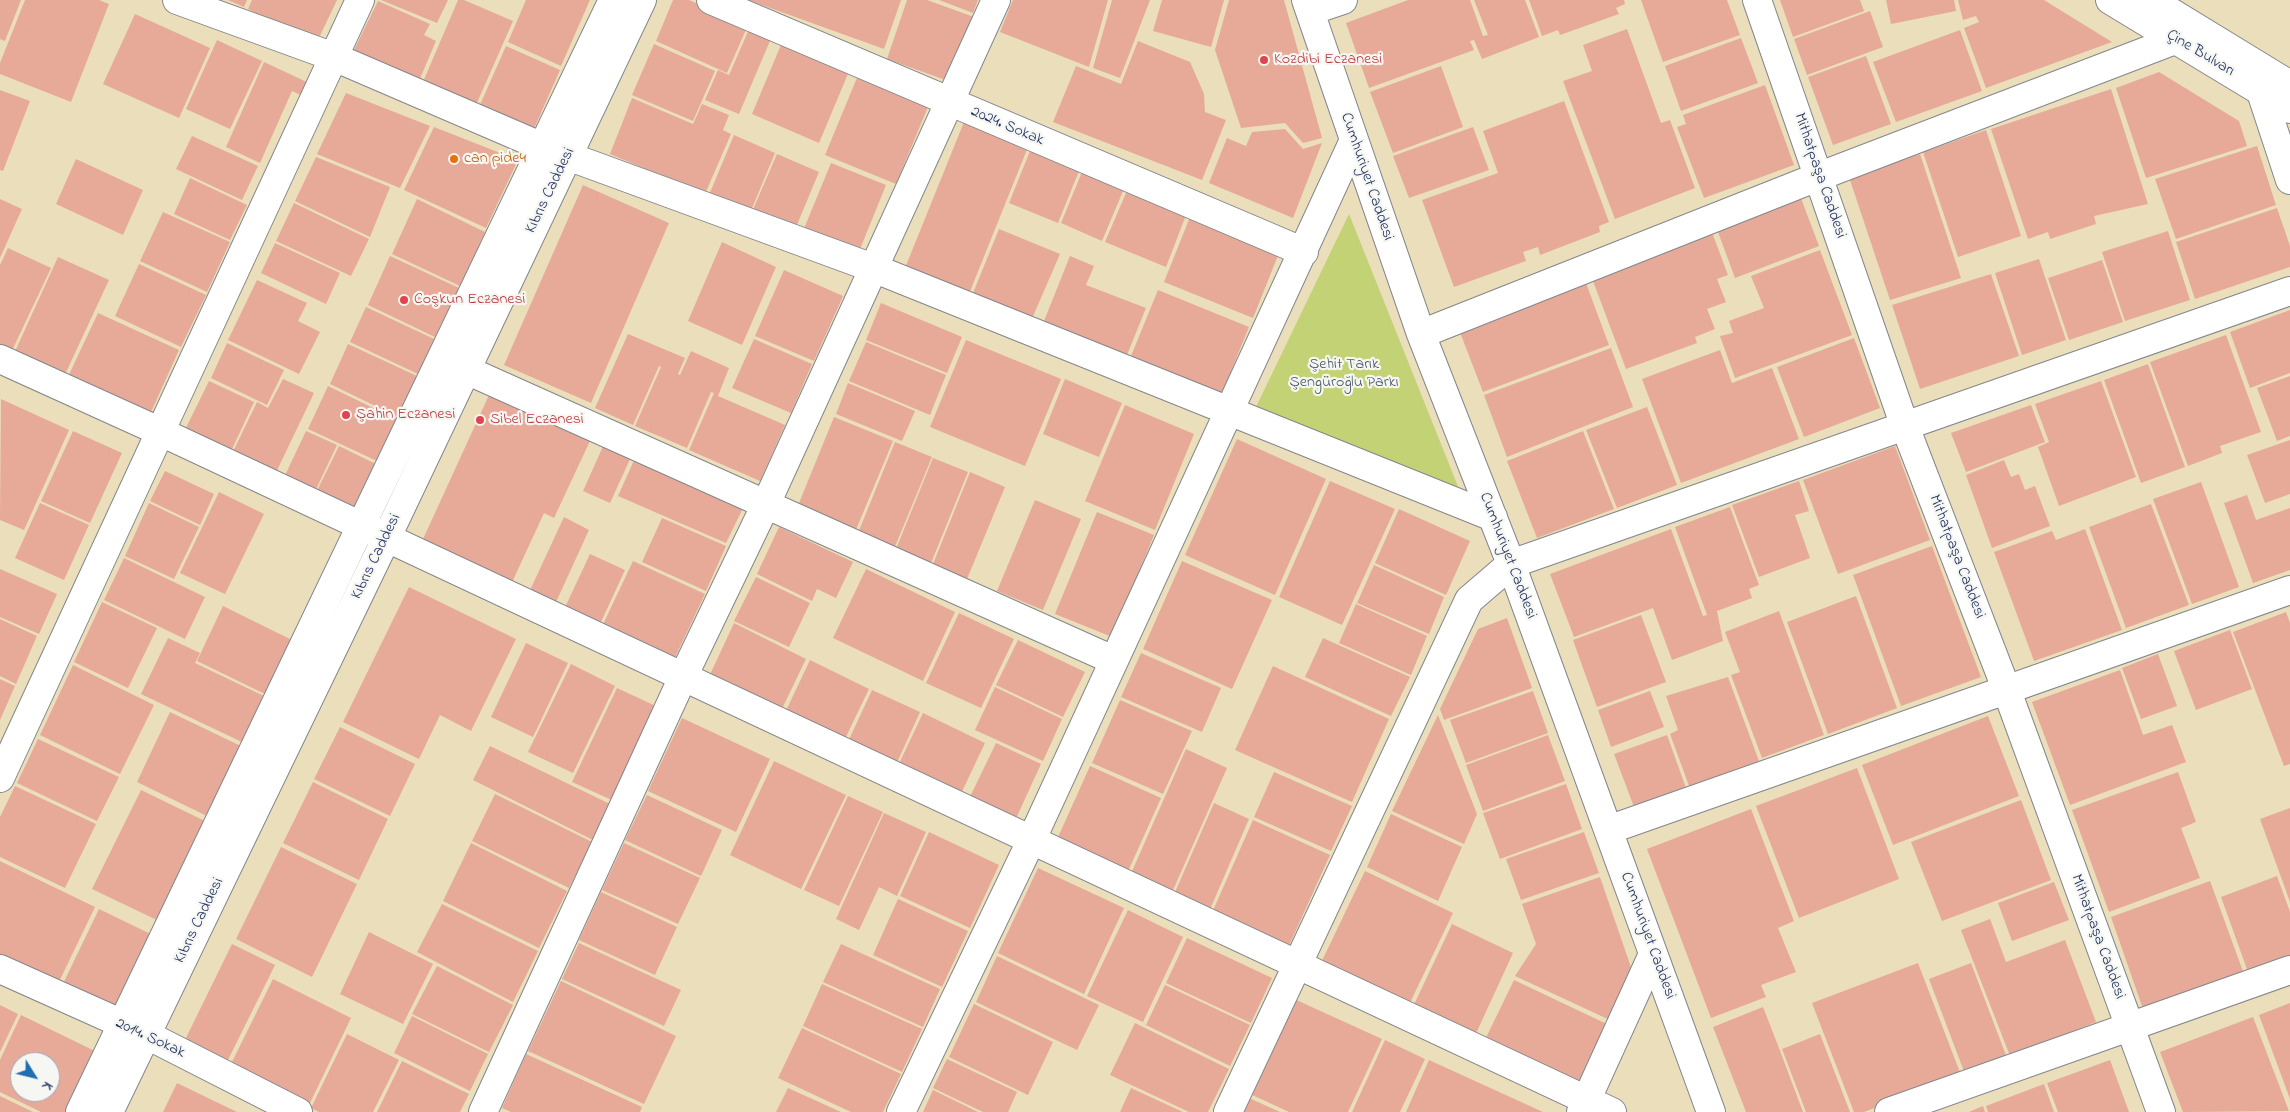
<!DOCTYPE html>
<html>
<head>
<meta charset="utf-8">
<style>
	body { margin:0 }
	#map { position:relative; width:2290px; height:1112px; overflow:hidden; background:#ebdebb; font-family:"Indie Flower",sans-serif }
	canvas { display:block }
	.north { position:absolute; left:10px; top:1052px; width:50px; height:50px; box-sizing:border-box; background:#f6f6f2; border:1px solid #9ea6b7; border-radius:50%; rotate:126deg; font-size:14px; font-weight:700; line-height:20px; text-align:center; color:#1b2f5e }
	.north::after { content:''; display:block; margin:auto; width:18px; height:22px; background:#1f6fb2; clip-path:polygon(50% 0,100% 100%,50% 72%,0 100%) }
</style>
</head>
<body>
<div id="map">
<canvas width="2290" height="1112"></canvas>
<div class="north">K</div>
</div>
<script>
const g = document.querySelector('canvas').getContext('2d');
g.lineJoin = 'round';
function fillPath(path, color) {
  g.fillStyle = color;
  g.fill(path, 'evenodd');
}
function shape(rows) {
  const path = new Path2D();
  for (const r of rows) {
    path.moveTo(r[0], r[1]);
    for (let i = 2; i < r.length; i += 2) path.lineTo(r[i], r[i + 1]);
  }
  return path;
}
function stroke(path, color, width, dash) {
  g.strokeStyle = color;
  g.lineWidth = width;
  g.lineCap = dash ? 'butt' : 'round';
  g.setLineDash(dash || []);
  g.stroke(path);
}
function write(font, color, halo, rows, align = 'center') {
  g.font = font + ' "Indie Flower",sans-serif';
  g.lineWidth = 4.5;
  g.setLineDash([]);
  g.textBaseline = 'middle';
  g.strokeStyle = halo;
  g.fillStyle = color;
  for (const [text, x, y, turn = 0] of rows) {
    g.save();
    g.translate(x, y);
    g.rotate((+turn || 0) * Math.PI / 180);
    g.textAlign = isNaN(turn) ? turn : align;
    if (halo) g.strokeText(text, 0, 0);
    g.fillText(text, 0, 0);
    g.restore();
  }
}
const green = shape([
	[1349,214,1461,494,1256,407]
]);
const building = shape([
	[0,0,21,0,5,41,0,39],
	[25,0,99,0,109,4,71,102,0,74,0,63],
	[228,0,247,0,244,7],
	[252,0,337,0,317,42,248,9],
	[381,0,448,0,437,23],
	[458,0,464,0,513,21,476,105,423,82],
	[526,0,590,0,561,66,508,42],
	[673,0,689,0,748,25,727,73,656,41],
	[748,0,901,0,884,49],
	[907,0,927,0,974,17,951,82,887,59],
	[939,0,978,0,973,13],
	[1013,0,1108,0,1089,67,1000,32],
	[1112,0,1150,0,1120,78,1093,68],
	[1162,0,1224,0,1211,47,1153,31],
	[1229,0,1284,0,1322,138,1303,143,1285,123,1241,128,1215,50],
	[1408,0,1470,0,1483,36,1488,35,1474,0,1525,0,1539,37,1482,59,1474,40,1470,41,1474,50,1369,88,1346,23],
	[1529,0,1624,0,1625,4,1616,8,1619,14,1560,35,1558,30,1542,36],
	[1641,0,1727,0,1740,35,1663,62],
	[1780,0,1860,0,1864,11,1793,37],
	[1886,0,1954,0,1956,11,1891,24],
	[1958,0,2044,0,2112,42,1986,88,1964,28,1979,22,1976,16,1963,20],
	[378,1,430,24,424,35,436,41,419,81,353,52],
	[1870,11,1883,47,1807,75,1794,39],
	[135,14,210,48,179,118,103,84],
	[750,27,772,36,739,114,705,100,718,70,729,75],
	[1627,29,1661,123,1670,120,1695,188,1615,219,1563,81,1592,71,1583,45],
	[1960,30,1982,91,1896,122,1873,62],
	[1741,38,1758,83,1681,111,1665,66],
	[217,40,262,61,230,129,186,109],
	[783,40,850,69,819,143,752,114],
	[1138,41,1190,62,1204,94,1205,112,1226,120,1202,180,1053,122,1076,66,1121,84],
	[654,44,715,71,693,121,632,95],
	[506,46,560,70,533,131,479,107],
	[1866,56,1891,124,1833,145,1808,77],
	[264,62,309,83,303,96,292,91,260,163,226,147],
	[1441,66,1463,127,1393,153,1370,92],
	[2159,72,2239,121,2247,146,2146,178,2116,88],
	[859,73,930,102,896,184,825,155],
	[1765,85,1794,165,1704,198,1677,127,1686,124,1683,115],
	[2111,89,2148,204,2094,216,2096,224,2050,239,2048,232,2028,239,1991,129],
	[0,90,30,101,3,171,0,170],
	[346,93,430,126,400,188,317,154],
	[632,98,693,124,702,104,729,115,723,130,731,134,705,194,610,154],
	[1564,101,1609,222,1599,226,1600,232,1540,255,1538,247,1523,252,1526,261,1454,287,1422,200,1498,173,1483,131],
	[964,122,1028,147,969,294,905,268],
	[434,127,518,160,486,228,404,190],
	[1473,127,1489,170,1409,198,1393,156],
	[1285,129,1303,149,1322,143,1293,218,1209,183,1227,138,1246,146,1252,132],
	[1986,130,2021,236,1958,257,1923,152],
	[734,135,775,153,750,213,709,195],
	[192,136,258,166,242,200,176,169],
	[1032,146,1081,166,1058,223,1009,203],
	[2257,146,2276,205,2176,239,2155,179],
	[777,154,819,172,794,232,751,214],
	[1920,154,1961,278,1890,300,1849,177],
	[316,157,390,187,370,237,295,201],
	[76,159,143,190,123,235,56,204],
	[831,163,886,185,858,254,803,231],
	[1084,167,1126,184,1102,241,1061,223],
	[190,178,247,205,230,240,174,214],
	[583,185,669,223,591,403,504,365],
	[1129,186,1188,210,1166,267,1105,242],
	[1799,193,1819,246,1735,278,1715,224],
	[0,199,22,209,0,258],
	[417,199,485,232,460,286,392,254],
	[294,203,369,239,351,276,276,241],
	[2277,208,2290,246,2290,267,2195,299,2176,242],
	[163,212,230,242,207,292,140,261],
	[1192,212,1281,248,1253,318,1164,282],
	[1710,227,1728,275,1717,279,1726,302,1707,309,1715,329,1695,337,1697,343,1626,369,1590,273],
	[999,229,1060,254,1031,321,971,298],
	[2168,231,2190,300,2125,321,2102,252],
	[722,242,776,267,742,345,688,321],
	[275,243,340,273,326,304,261,273],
	[8,248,51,268,9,357,0,353,0,265],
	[1820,250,1852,335,1735,378,1720,336,1733,333,1729,321,1764,308,1751,276],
	[390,256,459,288,435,337,368,305],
	[1070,256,1094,266,1086,285,1146,308,1125,360,1042,326],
	[58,257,109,280,62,381,12,358],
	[2039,259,2066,340,2022,355,1995,273],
	[2102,260,2123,322,2069,340,2048,278],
	[139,264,206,295,181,347,115,316],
	[784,270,843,296,814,361,755,336],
	[1991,274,2019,356,1920,389,1892,305],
	[1583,275,1609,345,1483,392,1456,322],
	[257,280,307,303,298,321,320,332,299,374,228,340],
	[1158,290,1249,327,1220,398,1129,361],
	[881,303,962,337,947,373,866,340],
	[366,307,434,339,418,374,350,342],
	[2290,310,2290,373,2250,388,2230,332],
	[98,313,179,350,147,421,65,383],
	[628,334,685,358,678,374,680,375,691,351,729,368,718,396,785,425,760,481,689,450,714,393,711,392,687,448,635,426,661,367,659,366,633,425,595,408],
	[2226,335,2261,432,2220,446,2222,453,2188,466,2150,362],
	[1854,338,1880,408,1804,437,1777,367],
	[754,339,812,364,791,413,732,388],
	[966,340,1061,379,1025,466,930,427],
	[866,342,946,375,930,415,849,381],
	[227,343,284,370,267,405,211,378],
	[348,344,417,376,398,417,330,384],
	[1611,348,1633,407,1507,457,1484,395],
	[1720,350,1732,383,1772,368,1799,439,1681,483,1642,379],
	[2148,364,2185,467,2141,483,2104,380],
	[2290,376,2290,436,2277,441,2257,388],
	[283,379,314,393,271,483,228,462,257,402,268,408],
	[1065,379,1122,403,1099,457,1043,434],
	[209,381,254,402,226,462,180,440],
	[2101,381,2136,477,2059,506,2038,447,2049,442,2035,404],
	[848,383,915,411,902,441,836,414],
	[328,386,396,419,377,461,308,429],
	[489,395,590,441,554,518,544,513,508,591,418,550],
	[1,399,69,430,24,530,0,520],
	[1125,405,1194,434,1155,530,1085,501],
	[2031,405,2045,442,1966,472,1951,433],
	[1647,407,1677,485,1617,508,1586,430],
	[834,417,893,441,855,532,797,508],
	[73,431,122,453,90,523,41,501],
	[306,431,337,445,310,502,279,488],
	[1583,431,1614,509,1537,538,1507,461],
	[1237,439,1326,479,1275,595,1185,555],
	[2290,440,2290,494,2265,503,2247,455],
	[895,442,932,457,894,549,858,533],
	[604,444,631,457,610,503,583,491],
	[339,446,376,464,350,521,311,503],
	[1895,446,1930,540,1838,574,1803,480],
	[635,458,743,508,726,543,618,496],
	[933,458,968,472,931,563,896,549],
	[2004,460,2011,477,2019,474,2025,490,2035,486,2050,526,1992,548,1966,475],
	[165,471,214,494,200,525,150,501],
	[970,472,1005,487,967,579,933,564],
	[1330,481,1395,509,1342,625,1279,597],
	[1799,481,1809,511,1795,515,1810,558,1759,577,1732,505],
	[2201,482,2239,587,2192,604,2153,499],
	[219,492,264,514,225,594,180,573],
	[2247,495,2256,520,2290,508,2290,570,2253,583,2224,503],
	[1035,500,1081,519,1043,610,997,591],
	[40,503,89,525,64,580,15,558],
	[149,503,199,527,174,579,125,556],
	[2151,504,2189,605,2126,628,2089,527],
	[1730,507,1759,585,1749,589,1752,598,1717,611,1723,641,1672,660,1653,608,1574,637,1550,574,1671,529,1703,616,1707,615,1675,527],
	[1399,509,1470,541,1446,595,1375,563],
	[1097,512,1154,535,1112,637,1055,614],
	[564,517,589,530,551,613,525,601],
	[662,518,726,546,706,591,642,562],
	[779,527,853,562,836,598,817,589,812,601,757,574],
	[2085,529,2122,630,2034,661,1994,552,2052,531,2056,540],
	[1932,546,1981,677,1901,706,1853,575],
	[590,554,625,570,595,635,560,618],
	[124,558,205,597,185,639,104,600],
	[633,561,705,594,670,668,598,635],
	[1182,561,1272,600,1232,689,1143,649],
	[1374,565,1444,597,1429,634,1357,603],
	[0,569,57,594,39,634,0,617],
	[866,569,955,612,923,681,833,638],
	[756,577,810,603,789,647,734,621],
	[409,587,516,639,471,731,440,715,419,759,343,722],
	[1856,596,1897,708,1828,734,1787,622],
	[102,602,157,628,128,688,74,662],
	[1356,604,1427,636,1411,675,1339,643],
	[223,606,296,642,269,696,197,661],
	[1779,611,1824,735,1762,758,1731,675,1740,672,1725,632],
	[2286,612,2290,623,2290,764,2284,766,2233,632],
	[959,613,1014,639,981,708,926,683],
	[1641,615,1666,682,1597,707,1573,640],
	[1507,618,1532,688,1444,720,1440,709,1478,629],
	[0,619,37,636,16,684,0,676],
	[734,623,806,659,779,715,707,681],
	[2230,630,2252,689,2196,710,2174,651],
	[168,638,200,653,195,663,268,698,246,744,141,694],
	[1323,638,1410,677,1391,716,1305,677],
	[1018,640,1085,672,1063,717,996,685],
	[526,643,568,663,533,737,491,717],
	[1141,653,1221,688,1202,732,1121,697],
	[2158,654,2177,706,2141,719,2122,668],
	[810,660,869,689,842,745,783,717],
	[571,664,615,686,573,773,528,752],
	[73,665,154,705,120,774,40,735],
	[1273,666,1389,719,1352,802,1235,750],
	[2120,670,2143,735,2172,725,2186,762,2070,805,2032,702],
	[1728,677,1759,761,1689,786,1670,734,1678,730,1666,696],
	[0,679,15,686,0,720],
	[995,687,1062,719,1043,761,975,730],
	[617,688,660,708,614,801,572,782],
	[872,690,920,712,894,769,846,746],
	[1533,691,1548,733,1466,763,1450,720],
	[1650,691,1664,727,1611,747,1598,710],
	[1120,700,1192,731,1163,794,1092,763],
	[170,712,245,748,211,818,137,782],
	[923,713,985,743,958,800,896,770],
	[1438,715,1477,814,1464,844,1392,811],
	[1988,716,2019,796,1893,845,1862,765],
	[682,718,770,759,736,832,648,791],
	[340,727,415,764,390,816,314,779],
	[1548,735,1565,781,1483,811,1466,765],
	[1667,735,1686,788,1634,807,1614,754],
	[38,739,119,777,97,821,17,783],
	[996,743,1041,764,1013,825,967,803],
	[490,746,610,804,593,840,473,780],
	[1186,749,1227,768,1170,897,1129,878],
	[774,761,846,795,801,889,730,855],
	[1090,766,1161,798,1125,878,1054,846],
	[1857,768,1899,879,1799,918,1756,806],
	[1274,772,1352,806,1331,851,1254,817],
	[2178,772,2196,822,2181,828,2200,878,2109,912,2072,810],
	[313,782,388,819,359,880,283,843],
	[1566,784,1582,829,1500,859,1483,813],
	[15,786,96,824,65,888,0,857,0,817],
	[141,790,209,823,161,922,92,889],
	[495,794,592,842,569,888,472,841],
	[647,795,722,830,701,876,625,840],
	[848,796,883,812,839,906,804,890],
	[2021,800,2051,880,1942,921,1911,842],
	[1214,803,1249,819,1208,914,1172,899],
	[2290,808,2290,902,2260,819],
	[1751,809,1794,921,1778,928,1796,972,1761,985,1766,997,1711,1018,1647,849],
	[884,813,926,832,897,896,879,887,859,930,836,919],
	[1391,814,1462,847,1438,901,1367,867],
	[1253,820,1330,855,1287,950,1211,915],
	[929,832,999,865,970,928,900,896],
	[1584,832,1599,873,1521,900,1506,859],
	[471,843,567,891,539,948,443,901],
	[624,843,700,878,678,924,602,890],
	[281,847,357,884,312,977,236,939],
	[0,861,95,907,56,988,0,961],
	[1038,868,1124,908,1084,994,998,953],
	[1365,871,1453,913,1407,1009,1319,967],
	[2277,876,2290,912,2290,957,2248,972,2221,897],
	[1600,877,1634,976,1612,1021,1515,976,1536,944,1522,904],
	[2210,881,2244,974,2143,1009,2111,917],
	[2054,882,2069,920,2012,941,1998,903],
	[601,892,677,927,655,975,579,940],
	[898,899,968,931,942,987,873,955],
	[442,904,538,951,513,1002,417,952],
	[99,909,161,939,123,1020,60,990],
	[1128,910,1183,937,1143,1022,1087,996],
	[1990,919,2006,962,2065,940,2096,1022,2010,1056,1961,930],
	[1452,924,1513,953,1473,1040,1411,1011],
	[369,932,433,964,403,1024,340,994],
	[1187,938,1272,978,1251,1023,1166,983],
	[579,943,681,990,664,1026,562,979],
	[232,944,275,965,225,1066,183,1044],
	[841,944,940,989,923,1027,823,982],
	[997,956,1099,1005,1077,1050,976,1002],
	[1918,963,1961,1075,1864,1112,1854,1112,1812,1003],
	[1971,963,2007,1058,1965,1074,1929,979],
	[437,966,513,1005,489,1052,412,1014],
	[273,979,351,1018,308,1107,229,1068],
	[1514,980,1611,1026,1580,1091,1482,1046],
	[561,981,676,1036,644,1104,528,1051],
	[822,984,922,1029,902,1072,803,1026],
	[1165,985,1250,1025,1230,1066,1146,1025],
	[1292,998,1382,1039,1348,1112,1289,1112,1248,1093],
	[2290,1003,2290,1099,2259,1015],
	[974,1004,1053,1042,1028,1095,949,1057],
	[0,1005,18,1014,0,1052],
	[1763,1007,1779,1048,1803,1112,1746,1112,1713,1027],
	[21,1015,103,1055,76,1112,41,1112,0,1092,0,1060],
	[20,1062,50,1062,50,1092,20,1092],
	[412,1016,488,1054,470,1091,394,1053],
	[2253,1017,2289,1111,2183,1112,2160,1052],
	[1135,1023,1229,1069,1208,1112,1189,1112,1110,1075],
	[802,1028,901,1074,883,1112,851,1112,778,1078],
	[347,1034,399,1060,373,1112,319,1112,311,1108],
	[1820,1034,1850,1112,1806,1112,1782,1049],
	[1385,1040,1425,1059,1400,1112,1352,1112],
	[526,1054,642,1107,640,1112,511,1112,502,1108],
	[947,1059,1017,1092,1008,1112,983,1112,933,1088],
	[1429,1060,1543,1112,1406,1112],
	[2110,1060,2129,1112,2058,1112,2047,1083],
	[402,1061,469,1094,460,1112,377,1112],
	[177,1083,237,1112,163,1112],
	[2044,1084,2054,1112,1988,1112,1986,1106],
	[788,1088,841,1112,776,1112],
	[1131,1088,1183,1112,1120,1112],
	[933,1090,978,1112,923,1112],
	[0,1096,33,1112,0,1112],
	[1247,1097,1280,1112,1240,1112],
	[1983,1106,1985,1112,1969,1112]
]);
const minor = shape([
	[177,0,334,57,543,147,873,268,1493,517],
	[711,0,1304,252],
	[1306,0,1421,334,1511,564,1711,1112],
	[1757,0,1904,424,2007,691,2161,1112],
	[1310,11,1343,0],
	[2260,89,2290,180],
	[1421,334,1820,176,2175,40],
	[0,359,161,432,1612,1112],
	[444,360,1113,660],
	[0,778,360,0],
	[1608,830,2290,590],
	[0,969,145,1034,298,1112],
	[483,1112,683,677,766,504,996,0],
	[901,1112,1031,841,1353,142],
	[1228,1112,1469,600,1511,564,2290,291],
	[1581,1112,1653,954],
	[1889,1112,2290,970]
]);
const major = shape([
	[2110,0,2290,109],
	[2151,0,2290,85],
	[80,1112,613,0],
	[109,1112,386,539,642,0]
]);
const markers = [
	[1264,60,5,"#e0444e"],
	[454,159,5,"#e8710a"],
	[404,300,5,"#e0444e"],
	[346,415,5,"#e0444e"],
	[480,420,5,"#e0444e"]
];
const streetNames = [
	["Çine Bulvarı",2200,54,31],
	["2024. Sokak",1007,127,23],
	["Mithatpaşa Caddesi",1819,176,71],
	["Cumhuriyet Caddesi",1366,177,71],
	["Kıbrıs Caddesi",551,191,-64],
	["Cumhuriyet Caddesi",1507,556,69],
	["Kıbrıs Caddesi",377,557,-64],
	["Mithatpaşa Caddesi",1956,557,69],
	["Kıbrıs Caddesi",200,921,-64],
	["Cumhuriyet Caddesi",1647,936,70],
	["Mithatpaşa Caddesi",2097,937,70],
	["2014. Sokak",150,1039,25]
];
const healthNames = [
	["Kozdibi Eczanesi",1274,60],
	["Coşkun Eczanesi",414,300],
	["Şahin Eczanesi",356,415],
	["Sibel Eczanesi",490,420]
];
const foodNames = [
	["can pide4",464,159]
];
const parkNames = [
	["Şehit Tarık",1344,365],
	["Şengüroğlu Parkı",1344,383]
];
fillPath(green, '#c2d274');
fillPath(building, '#e7aa98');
stroke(minor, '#83868c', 30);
stroke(major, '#83868c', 30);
stroke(minor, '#fff', 28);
stroke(major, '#fff', 28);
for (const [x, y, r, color] of markers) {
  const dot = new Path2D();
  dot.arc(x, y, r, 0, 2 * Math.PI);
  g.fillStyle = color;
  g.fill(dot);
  stroke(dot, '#f6f6f2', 2);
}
write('16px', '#1b2f5e', '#f6f6f2', streetNames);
write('16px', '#be3a42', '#f6f6f2', healthNames, 'left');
write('16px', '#c56008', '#f6f6f2', foodNames, 'left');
write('16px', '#455864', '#f6f6f2', parkNames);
</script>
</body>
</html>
